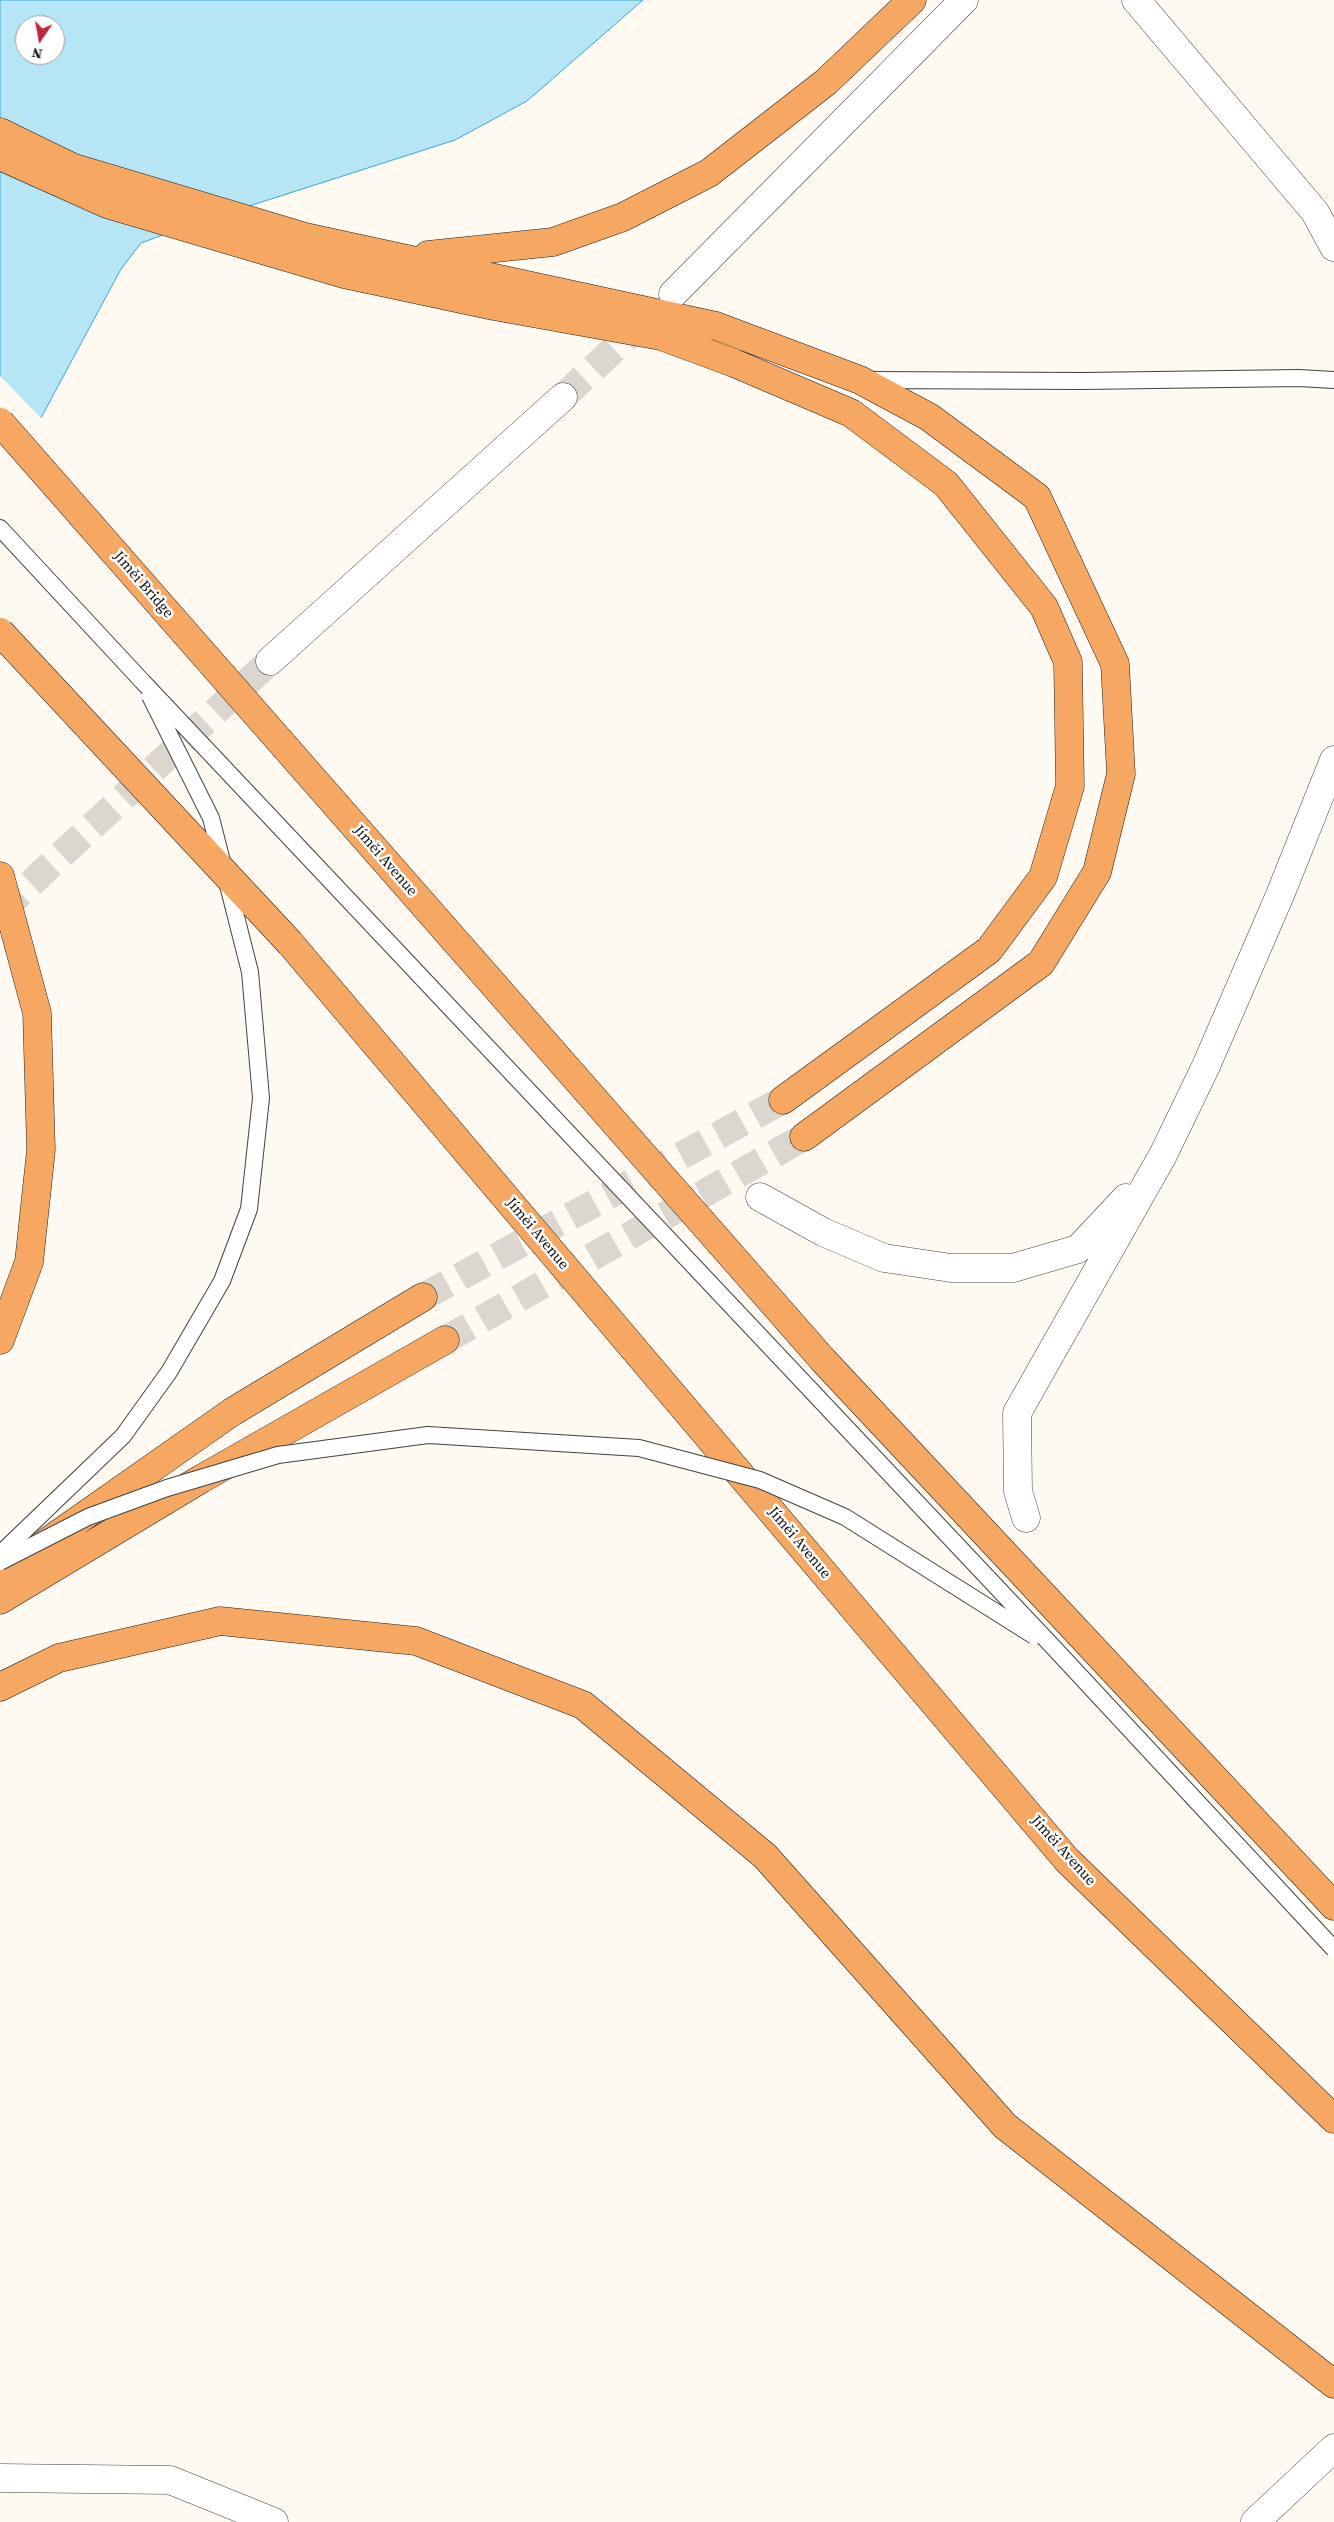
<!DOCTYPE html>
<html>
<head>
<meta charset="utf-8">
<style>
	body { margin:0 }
	#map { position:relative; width:1334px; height:2522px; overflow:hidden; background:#fffaf1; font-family:"Source Serif 4",serif }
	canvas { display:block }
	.north { position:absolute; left:15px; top:15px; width:50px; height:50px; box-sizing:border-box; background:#fff; border:1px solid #9f9f9f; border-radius:50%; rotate:192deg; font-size:14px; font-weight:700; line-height:20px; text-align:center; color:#0f0f0f }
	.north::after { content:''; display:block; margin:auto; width:18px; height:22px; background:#bf2742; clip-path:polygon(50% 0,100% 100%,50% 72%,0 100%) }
</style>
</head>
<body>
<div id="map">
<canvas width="1334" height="2522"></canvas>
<div class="north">N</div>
</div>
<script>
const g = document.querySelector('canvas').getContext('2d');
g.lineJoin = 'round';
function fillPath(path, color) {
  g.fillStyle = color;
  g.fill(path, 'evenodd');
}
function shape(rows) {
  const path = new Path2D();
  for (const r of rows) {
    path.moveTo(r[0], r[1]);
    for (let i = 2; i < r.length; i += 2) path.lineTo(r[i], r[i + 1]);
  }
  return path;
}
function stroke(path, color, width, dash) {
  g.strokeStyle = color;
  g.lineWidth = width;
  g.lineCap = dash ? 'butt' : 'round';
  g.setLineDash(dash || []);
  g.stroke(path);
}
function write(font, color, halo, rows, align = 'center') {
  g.font = font + ' "Source Serif 4",serif';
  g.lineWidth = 5;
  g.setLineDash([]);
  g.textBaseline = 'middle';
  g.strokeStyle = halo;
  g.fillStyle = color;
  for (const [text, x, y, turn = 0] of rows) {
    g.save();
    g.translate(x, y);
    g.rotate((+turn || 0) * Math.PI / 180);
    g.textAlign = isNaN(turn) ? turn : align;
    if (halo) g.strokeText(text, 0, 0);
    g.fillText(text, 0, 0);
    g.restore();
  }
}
const water = shape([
	[0,0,643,0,527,101,455,140,187,226,141,243,121,269,0,494,0,0],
	[25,25,55,25,55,55,25,55,25,25]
]);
const pier = shape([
	[0,376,43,420,0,497]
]);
const tertiaryTunnel = shape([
	[563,397,648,317],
	[0,912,270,661]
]);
const trunkTunnel = shape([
	[423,1297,783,1100],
	[445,1340,804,1137]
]);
const service = shape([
	[866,380,1083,381,1299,378,1334,380],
	[0,528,142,681]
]);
const minor = shape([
	[1255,2522,1334,2448]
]);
const tertiary = shape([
	[1136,0,1315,212,1334,247],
	[673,294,964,0],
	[270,661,563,397],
	[760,1197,823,1232,884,1258,951,1268,1013,1268,1078,1249,1126,1198],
	[1026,1518,1018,1491,1017,1413,1163,1155,1206,1066,1280,895,1334,760],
	[0,2478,170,2480,274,2522]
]);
const trunk = shape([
	[0,132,74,168,305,237,716,326,860,380,929,417,1037,497,1115,664,1121,774,1097,872,1041,963,804,1137],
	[0,156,107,204,344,274,494,306,661,336,734,363,851,413,946,484,1044,607,1068,662,1070,786,1043,877,989,950,783,1100],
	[428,255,553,242,623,217,709,173,826,82,912,0],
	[286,748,823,1360,1334,1906],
	[0,876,37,1013,41,1150,29,1262,0,1340],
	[290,943,1067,1860,1334,2119],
	[0,1575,232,1412,423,1297],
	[0,1600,201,1479,445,1340],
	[0,1687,59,1658,220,1621,416,1641,583,1705,765,1856,1005,2126,1334,2384]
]);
const serviceBridge = shape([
	[142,681,1055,1649,1334,1949],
	[0,1554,123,1436,169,1372,222,1281,249,1209,261,1098,250,972,211,818,150,696],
	[0,1562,88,1517,167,1488,278,1455,428,1435,639,1448,760,1480,845,1517,1034,1636]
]);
const trunkBridge = shape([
	[0,422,286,748],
	[0,632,290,943]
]);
const streetNames = [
	["Jíměi Bridge",143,585,49],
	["Jíměi Avenue",385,861,49],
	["Jíměi Avenue",537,1234,50],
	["Jíměi Avenue",799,1543,50],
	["Jíměi Avenue",1063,1851,48]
];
fillPath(water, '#b6e6f6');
stroke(water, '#3da6cd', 1);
fillPath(pier, '#fffaf1');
stroke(tertiaryTunnel, '#dbd7cf', 28, [28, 14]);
stroke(trunkTunnel, '#dbd7cf', 28, [28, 14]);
stroke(service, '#424242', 18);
stroke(minor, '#424242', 29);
stroke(tertiary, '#424242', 29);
stroke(trunk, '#202020', 29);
stroke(service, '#fff', 16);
stroke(minor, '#fff', 28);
stroke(tertiary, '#fff', 28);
stroke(trunk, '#f6a862', 28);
stroke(serviceBridge, '#424242', 18, []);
stroke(trunkBridge, '#202020', 29, []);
stroke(serviceBridge, '#fff', 16);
stroke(trunkBridge, '#f6a862', 28);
write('15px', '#0f0f0f', '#fff', streetNames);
</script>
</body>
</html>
